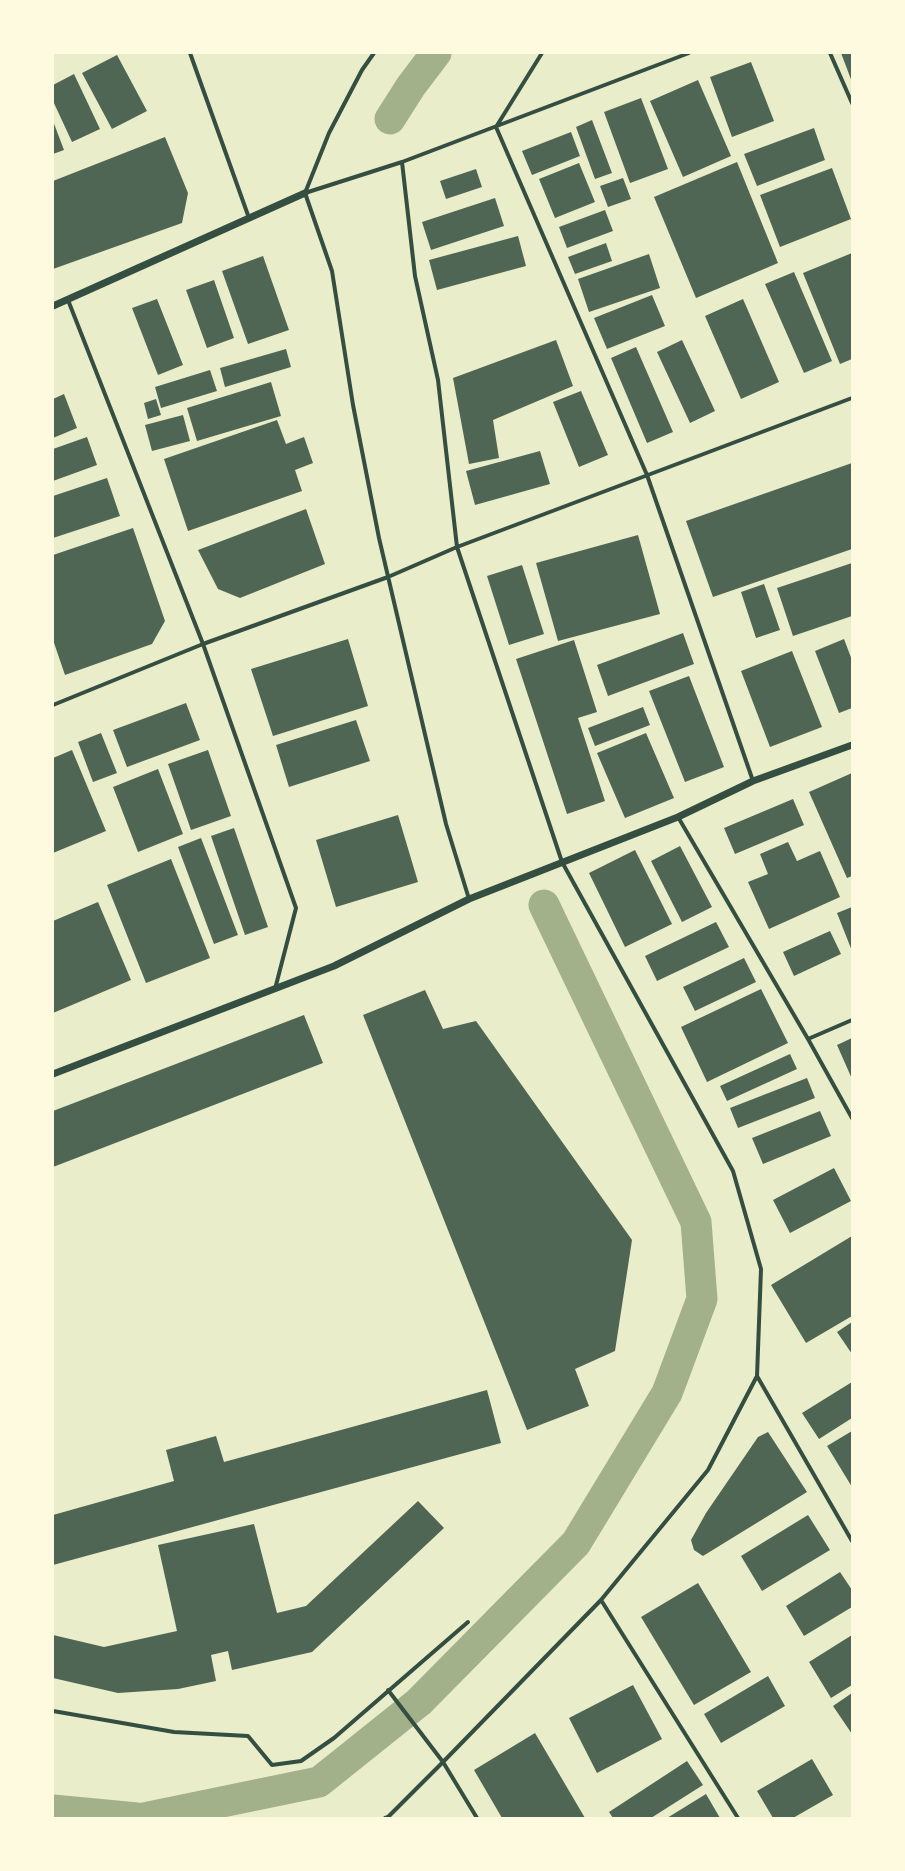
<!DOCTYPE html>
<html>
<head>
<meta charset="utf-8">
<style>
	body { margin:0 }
	#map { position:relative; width:905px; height:1871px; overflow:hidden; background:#e9edc9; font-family:"DM Sans",sans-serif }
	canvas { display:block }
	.frame { position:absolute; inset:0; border:54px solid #fefae0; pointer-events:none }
</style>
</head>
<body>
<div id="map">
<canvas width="905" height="1871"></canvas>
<div class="frame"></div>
</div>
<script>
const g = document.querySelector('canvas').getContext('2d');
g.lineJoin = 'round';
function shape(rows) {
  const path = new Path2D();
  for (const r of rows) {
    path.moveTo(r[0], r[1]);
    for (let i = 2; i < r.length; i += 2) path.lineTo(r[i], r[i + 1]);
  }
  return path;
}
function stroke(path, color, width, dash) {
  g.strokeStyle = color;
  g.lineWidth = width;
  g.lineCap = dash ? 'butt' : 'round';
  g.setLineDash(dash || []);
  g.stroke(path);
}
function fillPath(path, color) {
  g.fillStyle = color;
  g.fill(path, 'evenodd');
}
const canal = shape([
	[390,119,411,86,436,53],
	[53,1810,137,1818],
	[144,1818,319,1782,419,1702,576,1543,667,1393,702,1299,696,1222,544,905]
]);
const building = shape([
	[841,53,852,53,852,82],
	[117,55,147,111,112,129,82,73],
	[751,62,774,121,732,137,710,77],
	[74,74,100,129,72,142,53,101,53,85],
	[698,80,731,156,683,177,650,101],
	[641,98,668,169,630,183,604,112],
	[592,120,612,173,595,179,576,127],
	[53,121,64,150,53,154],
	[814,128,825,160,757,186,744,154],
	[571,132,580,156,532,175,522,151],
	[165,137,188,193,182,223,53,269,53,181],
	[737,162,778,263,696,298,654,197],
	[579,163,595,202,555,218,539,179],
	[832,168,851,219,780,247,760,195],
	[476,169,482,187,446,199,440,181],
	[623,178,631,199,608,207,600,186],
	[495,198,504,226,431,250,422,222],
	[605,210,613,231,567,248,559,227],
	[518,236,526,266,437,290,429,260],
	[606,243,612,261,575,274,568,257],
	[852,253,852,359,840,364,803,273],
	[649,254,660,288,589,312,578,279],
	[263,256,289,330,248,344,222,271],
	[794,272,832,361,804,373,765,284],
	[214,280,234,338,207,348,186,290],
	[652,295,665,326,607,349,594,318],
	[157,299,183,365,158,375,132,308],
	[743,299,779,382,741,399,705,316],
	[556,340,573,386,493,420,499,458,469,464,453,378],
	[682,340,715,411,690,423,657,352],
	[636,347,673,432,647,443,611,358],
	[286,349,291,367,225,387,220,368],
	[210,370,217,391,161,408,155,387],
	[271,382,281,416,197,441,187,408],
	[581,391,608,455,579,467,553,402],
	[64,394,77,428,53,438,53,399],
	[156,399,161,415,148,419,144,403],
	[183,415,190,441,152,451,145,425],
	[277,420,286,444,304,437,313,463,295,470,302,491,188,531,164,459],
	[87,437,97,465,53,481,53,449],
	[540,451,550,484,475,505,466,471],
	[852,463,852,549,713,597,686,521],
	[107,478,120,516,53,538,53,496],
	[306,509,325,564,240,598,218,589,198,550],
	[133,528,165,621,152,644,65,675,53,640,53,555],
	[638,535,660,614,558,641,536,563],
	[852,563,852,616,793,636,777,588],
	[522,565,544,634,509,645,487,576],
	[764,584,780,630,756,638,741,592],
	[683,633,694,664,608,696,597,665],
	[348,639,368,706,273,736,251,669],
	[844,639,852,660,852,708,839,713,815,651],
	[574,640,597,712,578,718,605,801,567,814,516,659],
	[792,651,822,727,770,747,741,671],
	[689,676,724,767,685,782,649,691],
	[186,703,200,740,127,767,113,730],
	[643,707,650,725,595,746,588,728],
	[356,720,370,761,289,787,276,745],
	[101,733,117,773,93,782,78,742],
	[646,733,674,798,625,818,597,753],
	[72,750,106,831,53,853,53,758],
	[208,750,231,816,191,830,168,764],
	[158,769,183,834,138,852,113,787],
	[852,773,852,876,847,878,809,792],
	[793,799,804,825,735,854,724,828],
	[398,815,418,882,336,907,316,840],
	[234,828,268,927,245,935,211,836],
	[201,838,238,935,214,944,178,847],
	[788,842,797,861,820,851,840,897,769,929,748,882,768,874,760,854],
	[680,846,712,907,682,922,651,861],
	[635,850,672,924,625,947,589,873],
	[171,859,210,958,146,983,107,885],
	[98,902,131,980,53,1013,53,921],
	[852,907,852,951,837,913],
	[716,922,729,947,657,981,645,956],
	[830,931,841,954,794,976,783,952],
	[744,958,756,982,695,1011,683,987],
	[761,989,788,1043,707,1082,681,1027],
	[425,990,443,1029,476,1021,632,1240,615,1351,575,1369,589,1406,527,1430,363,1015],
	[304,1015,323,1063,53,1167,53,1111],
	[852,1038,852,1079,837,1045],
	[790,1054,797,1069,727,1101,720,1086],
	[807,1078,815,1098,738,1128,730,1108],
	[820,1111,831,1136,763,1164,752,1138],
	[834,1168,851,1201,790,1233,773,1200],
	[852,1236,852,1316,806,1343,771,1285],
	[852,1322,852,1354,837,1332],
	[852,1382,852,1418,819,1439,802,1413],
	[487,1390,501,1443,53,1565,53,1515,174,1481,166,1450,216,1436,224,1462],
	[852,1431,852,1487,827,1446],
	[768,1432,807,1492,703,1556,694,1550,691,1540,706,1513,758,1437],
	[418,1501,444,1528,312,1652,232,1670,228,1651,211,1655,216,1681,178,1689,118,1693,53,1678,53,1635,104,1647,177,1631,158,1545,254,1524,277,1613,306,1606],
	[808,1515,830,1550,762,1591,741,1556],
	[840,1572,852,1590,852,1607,804,1636,786,1606],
	[698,1583,751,1672,694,1705,641,1617],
	[852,1635,852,1685,831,1698,809,1662],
	[768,1676,785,1706,721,1743,704,1714],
	[633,1685,662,1739,597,1773,569,1718],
	[852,1693,852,1734,833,1706],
	[535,1733,585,1818,502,1818,474,1770],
	[812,1759,833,1795,793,1818,773,1818,757,1791],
	[687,1761,703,1785,651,1818,613,1818,609,1812],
	[706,1794,720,1818,667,1818]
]);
const minor = shape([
	[190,53,249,218],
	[542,53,496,127,647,475,753,781],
	[830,53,852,103],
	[305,193,332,271,353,405,379,538,446,824,469,899],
	[305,193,402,162,689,53],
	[305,193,329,133,362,70,374,53],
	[68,300,203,644,296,908,275,989],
	[53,705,203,644,388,577,457,547,852,398],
	[678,817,808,1039,852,1118],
	[808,1039,852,1020],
	[757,1376,852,1541],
	[601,1600,738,1818],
	[388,1690,443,1762,477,1818],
	[53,1711,174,1732,248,1736,272,1765,301,1761,334,1738,468,1622],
	[385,1818,388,1817,443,1762,601,1600,708,1470,757,1376,761,1269,733,1171,562,862,457,547,438,380,415,276,402,162]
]);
const tertiary = shape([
	[53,306,305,193],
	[53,1074,334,966,469,899,678,817,753,781,852,745]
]);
stroke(canal, '#a3b18a', 31);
fillPath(building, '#4f6655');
stroke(minor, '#344e41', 4);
stroke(tertiary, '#344e41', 7);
</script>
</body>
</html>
